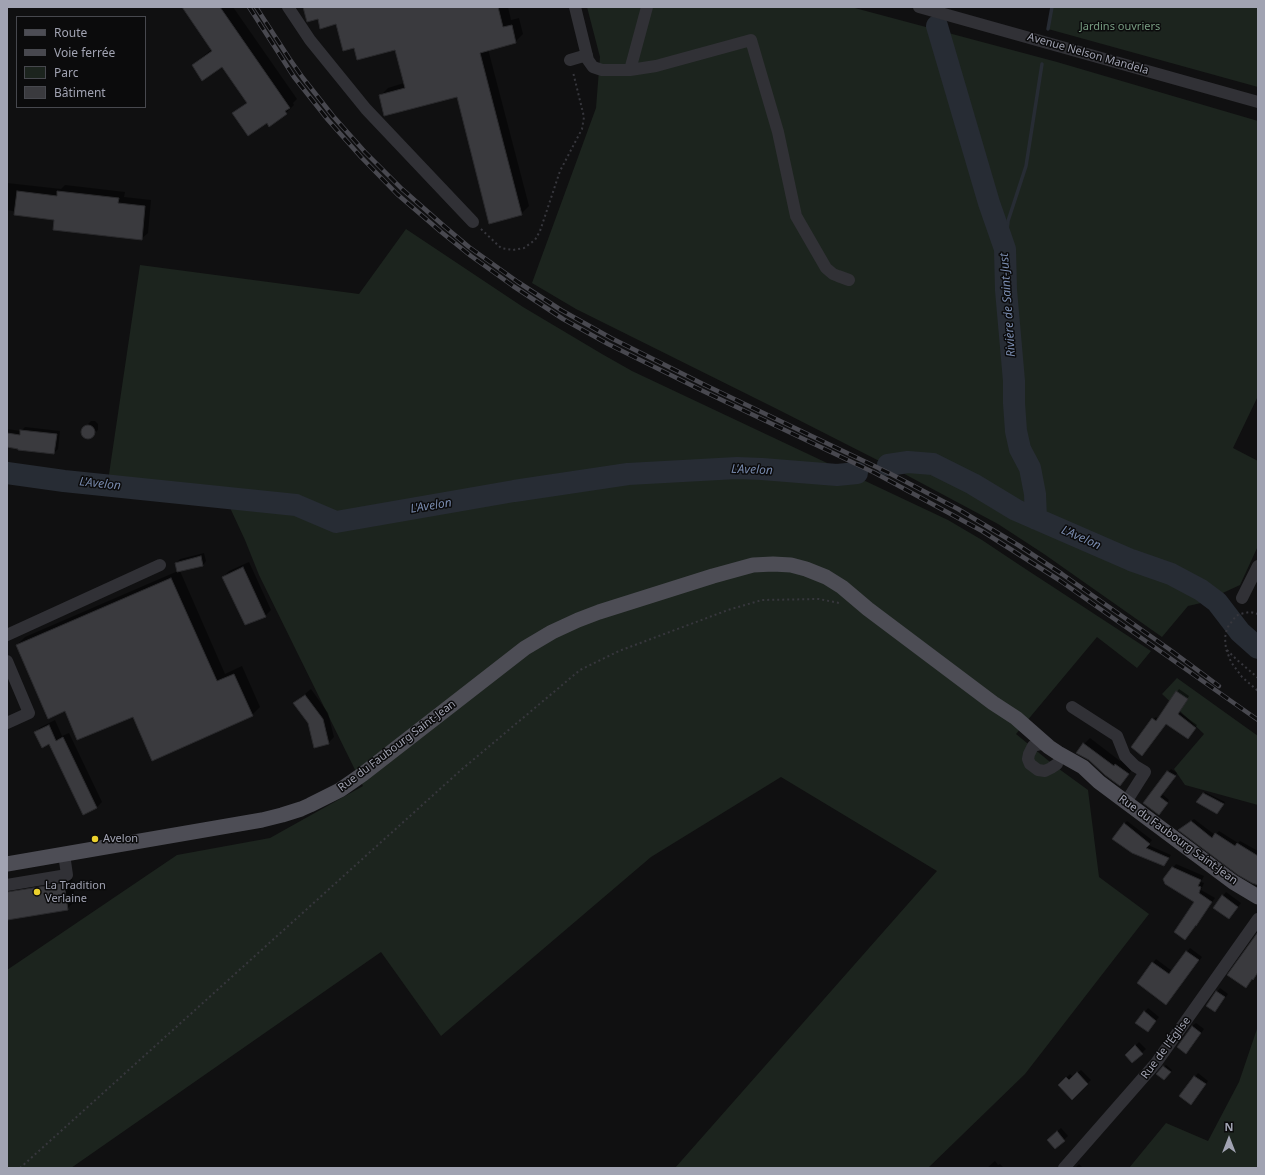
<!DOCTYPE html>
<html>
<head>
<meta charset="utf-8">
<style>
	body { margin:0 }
	#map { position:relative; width:1265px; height:1175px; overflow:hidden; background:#101011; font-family:"Noto Sans",sans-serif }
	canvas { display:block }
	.frame { position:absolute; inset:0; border:8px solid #a1a3b2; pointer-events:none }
	.legend { position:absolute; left:16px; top:16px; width:130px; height:92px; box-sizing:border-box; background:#0b0b0c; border:1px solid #47484e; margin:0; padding:5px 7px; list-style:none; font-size:12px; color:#a1a3b2 }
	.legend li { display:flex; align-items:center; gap:8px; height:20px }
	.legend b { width:20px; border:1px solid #47484e }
	.north { position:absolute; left:1209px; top:1119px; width:40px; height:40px; -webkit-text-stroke:3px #0b0b0c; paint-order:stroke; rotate:0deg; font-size:11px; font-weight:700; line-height:16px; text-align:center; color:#a1a3b2 }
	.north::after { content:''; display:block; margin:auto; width:14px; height:18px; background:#a1a3b2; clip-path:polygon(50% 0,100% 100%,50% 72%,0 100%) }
</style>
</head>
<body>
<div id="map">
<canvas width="1265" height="1175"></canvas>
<div class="frame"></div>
<ul class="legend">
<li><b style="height:5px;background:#4d4d55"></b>Route</li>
<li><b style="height:5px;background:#48484f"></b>Voie ferrée</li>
<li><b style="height:11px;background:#1c241e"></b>Parc</li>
<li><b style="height:11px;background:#3a3a3e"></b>Bâtiment</li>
</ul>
<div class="north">N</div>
</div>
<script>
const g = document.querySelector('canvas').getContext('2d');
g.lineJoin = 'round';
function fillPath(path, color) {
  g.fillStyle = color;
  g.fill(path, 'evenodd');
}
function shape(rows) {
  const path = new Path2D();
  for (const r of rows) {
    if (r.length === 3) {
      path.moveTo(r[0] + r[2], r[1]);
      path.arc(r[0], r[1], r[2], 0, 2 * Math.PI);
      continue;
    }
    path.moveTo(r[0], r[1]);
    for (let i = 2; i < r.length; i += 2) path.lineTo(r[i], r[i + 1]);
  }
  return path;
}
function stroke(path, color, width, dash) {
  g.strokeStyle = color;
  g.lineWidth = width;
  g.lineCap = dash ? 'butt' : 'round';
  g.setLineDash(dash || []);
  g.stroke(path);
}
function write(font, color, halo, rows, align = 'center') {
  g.font = font + ' "Noto Sans",sans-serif';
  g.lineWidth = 3;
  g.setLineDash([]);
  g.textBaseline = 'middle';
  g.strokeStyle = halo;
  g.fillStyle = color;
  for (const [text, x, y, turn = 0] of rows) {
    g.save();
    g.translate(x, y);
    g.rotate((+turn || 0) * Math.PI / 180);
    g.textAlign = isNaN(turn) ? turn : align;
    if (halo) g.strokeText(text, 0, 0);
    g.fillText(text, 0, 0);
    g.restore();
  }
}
const green = shape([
	[587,7,851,7,1057,62,1258,121,1258,396,1233,448,1258,461,1258,546,1240,585,1201,603,1188,606,1162,637,1044,554,998,524,897,470,779,410,576,309,532,283,596,108,600,57],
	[1051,7,1258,7,1258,87,1048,29],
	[406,229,523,307,602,354,632,371,948,520,982,540,1021,566,1151,651,1137,668,1097,637,1016,734,1055,766,1088,790,1099,877,1149,914,1025,1074,928,1168,675,1168,937,871,781,777,651,857,441,1036,381,952,71,1168,7,1168,7,970,177,855,270,838,363,786,259,575,245,540,225,497,108,481,140,265,359,294],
	[1177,678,1258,736,1258,805,1185,785,1174,769,1204,734,1162,694],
	[1258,1026,1258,1168,1129,1168,1166,1123,1208,1141,1239,1082]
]);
const shadow = shape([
	[183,7,233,7,297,99,293,103,294,105,286,113,267,122,234,113,247,102,223,66,193,65,201,58,212,49],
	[304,7,508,7,511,20,519,18,523,34,515,42,488,49,529,206,521,214,457,96,380,96,388,88,404,83,396,49,354,47,337,23,318,18],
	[7,183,61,189,65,185,125,192,124,197,151,200,148,233,141,239,55,219,7,210],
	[91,421,95,421,98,424,98,430,91,437,85,437,82,434,82,430],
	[25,427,60,431,58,449,54,453,7,447,7,429,21,431],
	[204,553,206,561,203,565,180,571,225,674,242,666,260,707,252,715,133,715,65,710,17,645,25,637,178,571,176,563,180,559],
	[249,562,271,610,265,616,223,577,229,571],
	[311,689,328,713,334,737,328,743,294,703],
	[1179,689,1189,696,1179,712,1197,725,1190,735,1166,723,1144,752,1153,719,1156,717,1158,719],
	[55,720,62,736,69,733,102,802,97,807,84,813,50,743,35,732,41,727],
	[1090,738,1120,761,1122,759,1134,767,1125,779,1084,744],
	[1171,769,1177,773,1162,794,1169,800,1161,811,1144,803],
	[1205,792,1225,802,1218,811,1198,801],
	[1194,819,1215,835,1219,831,1238,843,1240,841,1258,851,1258,883,1179,830],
	[1127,821,1152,840,1148,845,1171,855,1164,865,1132,852,1124,824],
	[1176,864,1204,876,1201,882,1204,883,1201,890,1215,898,1196,924,1195,902,1173,868],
	[72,876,75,901,67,909,7,919,7,884],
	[1226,892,1241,903,1229,918,1223,896],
	[1190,948,1202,957,1166,1004,1153,963,1156,959,1172,971],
	[1220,988,1228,994,1215,1011,1207,1005],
	[1148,1008,1159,1017,1151,1027,1145,1012],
	[1196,1023,1204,1029,1190,1049,1192,1026],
	[1139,1042,1146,1049,1132,1062,1126,1055],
	[1166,1065,1172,1070,1166,1077,1158,1074],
	[1081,1070,1091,1080,1072,1098,1059,1085,1070,1074,1073,1077],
	[1198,1073,1208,1081,1194,1101,1180,1096],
	[1061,1128,1068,1136,1055,1148,1048,1140],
	[995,1161,998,1165,1000,1164,1004,1168,987,1168],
	[1079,1164,1083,1168,1075,1168]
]);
const stream = shape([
	[1048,29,1052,7],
	[1005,249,1008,221,1026,166,1042,64]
]);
const river = shape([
	[937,26,989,203,1005,249,1006,290,1014,381,1014,403,1016,431,1020,449,1030,468,1035,494,1036,519],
	[888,465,908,462,933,464,973,484,1016,510,1131,560,1171,574,1201,590,1217,602,1240,632,1258,648],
	[7,473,64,481,296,505,336,522,514,491,628,474,737,468,762,469,837,475,857,473]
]);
const building = shape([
	[182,7,220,7,290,108,285,111,287,114,269,127,267,123,248,136,232,113,247,103,222,67,202,81,192,65,212,51,182,7],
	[303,7,498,7,503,27,512,25,516,43,480,53,522,215,489,224,457,97,384,116,379,95,405,88,395,50,357,60,354,48,343,51,336,24,320,29,318,19,307,22,303,7],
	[17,191,57,196,57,191,119,198,118,203,145,206,142,240,53,230,54,220,14,215,17,191],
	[88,432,7],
	[20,430,57,434,54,454,18,450,18,449,7,447,7,433,20,435,20,430],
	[201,556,203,566,177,572,175,563,201,556],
	[243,567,266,617,245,625,222,577,243,567],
	[171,578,217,681,234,674,253,716,152,761,133,717,77,740,65,711,48,719,16,645,171,578],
	[1176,691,1188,699,1178,714,1196,728,1188,739,1166,724,1142,756,1131,747,1152,718,1156,721,1176,691],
	[305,695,323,719,329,744,314,748,308,723,293,703,305,695],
	[49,725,56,741,63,737,97,808,83,815,49,744,42,748,34,732,49,725],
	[1083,743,1114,766,1115,764,1129,774,1120,786,1105,775,1089,760,1076,753,1083,743],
	[1167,771,1176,776,1160,797,1168,803,1159,815,1143,803,1167,771],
	[1203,793,1224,804,1217,814,1196,802,1203,793],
	[1191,821,1212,838,1215,833,1235,846,1237,843,1258,856,1258,885,1252,883,1238,875,1178,830,1191,821],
	[1124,823,1150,844,1146,848,1169,858,1164,866,1132,853,1112,839,1124,823],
	[1172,867,1201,880,1198,886,1201,887,1199,893,1212,902,1196,926,1196,925,1185,940,1174,932,1194,902,1165,884,1163,879,1172,867],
	[64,883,68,910,7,920,7,892,64,883],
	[1222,895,1238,907,1229,919,1213,908,1222,895],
	[1258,932,1258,972,1253,980,1252,979,1246,988,1227,975,1258,932],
	[1186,951,1199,960,1166,1005,1137,983,1152,962,1169,974,1186,951],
	[1216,991,1225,997,1215,1012,1206,1006,1216,991],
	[1144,1011,1156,1021,1148,1032,1135,1023,1144,1011],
	[1192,1026,1201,1033,1186,1054,1177,1047,1192,1026],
	[1135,1045,1143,1054,1132,1063,1125,1055,1135,1045],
	[1163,1066,1171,1072,1164,1080,1156,1074,1163,1066],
	[1077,1072,1088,1084,1072,1100,1058,1085,1066,1077,1069,1080,1077,1072],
	[1194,1076,1206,1084,1191,1105,1179,1096,1194,1076],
	[1057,1131,1065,1141,1055,1149,1047,1140,1057,1131]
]);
const path = shape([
	[481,229,501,248,513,250,524,248,535,240,540,231,560,171,582,129,584,117,573,72],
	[1258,614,1250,612,1240,614,1236,616,1227,628,1225,638,1226,649,1231,662,1242,677,1258,691],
	[1227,650,1236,659,1258,678],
	[20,1168,461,770,580,670,619,651,728,610,762,600,819,599,839,603]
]);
const minor = shape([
	[288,7,310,40,366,109,473,222],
	[575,7,588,60,593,67,602,70,630,70,656,66,751,40,778,132,796,216,826,268,833,274,838,276,849,280],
	[919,7,1258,102],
	[570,60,587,55],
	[630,70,647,7],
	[1242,598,1258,566],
	[7,635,160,565],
	[7,661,29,713,7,723],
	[1072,707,1117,736,1125,756,1135,766,1145,772,1126,802],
	[1047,745,1041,744,1033,746,1029,754,1028,759,1030,764,1038,770,1045,771,1051,768,1057,764],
	[7,885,67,875,64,854],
	[1064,1168,1156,1063,1258,919]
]);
const major = shape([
	[7,864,262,820,282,815,301,809,310,805,340,790,363,774,525,648,552,632,578,620,599,612,713,576,753,565,773,564,791,565,806,569,826,577,842,587,868,609,993,703,1016,718,1049,747,1058,753,1083,767,1099,782,1233,882,1258,897]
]);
const rail = shape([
	[249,7,294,77,328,120,361,157,397,194,440,231,471,256,513,286,563,319,608,344,703,391,875,473,982,531,1059,580,1258,720],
	[256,7,289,58,303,78,333,116,365,152,402,189,444,226,469,247,518,282,561,310,611,338,707,386,889,473,958,509,1018,545,1062,574,1169,649,1219,686]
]);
const markers = [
	[95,839,4,"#ecd12d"],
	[37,892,4,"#ecd12d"]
];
const parkNames = [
	["Jardins ouvriers",1120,27]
];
const streetNames = [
	["Avenue Nelson Mandela",1088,54,16],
	["Rue du Faubourg Saint-Jean",397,746,-37],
	["Rue du Faubourg Saint-Jean",1178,840,36],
	["Rue de l'Église",1166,1048,-53]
];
const poiNames = [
	["Avelon",103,839],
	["La Tradition",45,886],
	["Verlaine",45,899]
];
const waterNames = [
	["Rivière de Saint-Just",1008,305,-94],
	["L'Avelon",752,470,2],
	["L'Avelon",100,484,6],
	["L'Avelon",431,506,-9],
	["L'Avelon",1081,538,24]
];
fillPath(green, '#1c241e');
fillPath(shadow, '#0007');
stroke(stream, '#272c34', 3.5);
stroke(river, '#272c34', 22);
fillPath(building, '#3a3a3e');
stroke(building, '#2a2a2d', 1);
stroke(path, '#37373d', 2, [2, 3]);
stroke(minor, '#313136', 12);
stroke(major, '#4d4d55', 15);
stroke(rail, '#48484f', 4.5);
stroke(rail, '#0b0b0c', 3, [9]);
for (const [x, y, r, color] of markers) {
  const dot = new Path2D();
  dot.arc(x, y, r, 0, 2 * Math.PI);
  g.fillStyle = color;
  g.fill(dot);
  stroke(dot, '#0b0b0c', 1.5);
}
write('11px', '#789d82', '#0b0b0c', parkNames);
write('11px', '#a1a3b2', '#0b0b0c', streetNames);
write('11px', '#a1a3b2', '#0b0b0c', poiNames, 'left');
write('italic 12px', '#788aad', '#0b0b0c', waterNames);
</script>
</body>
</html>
